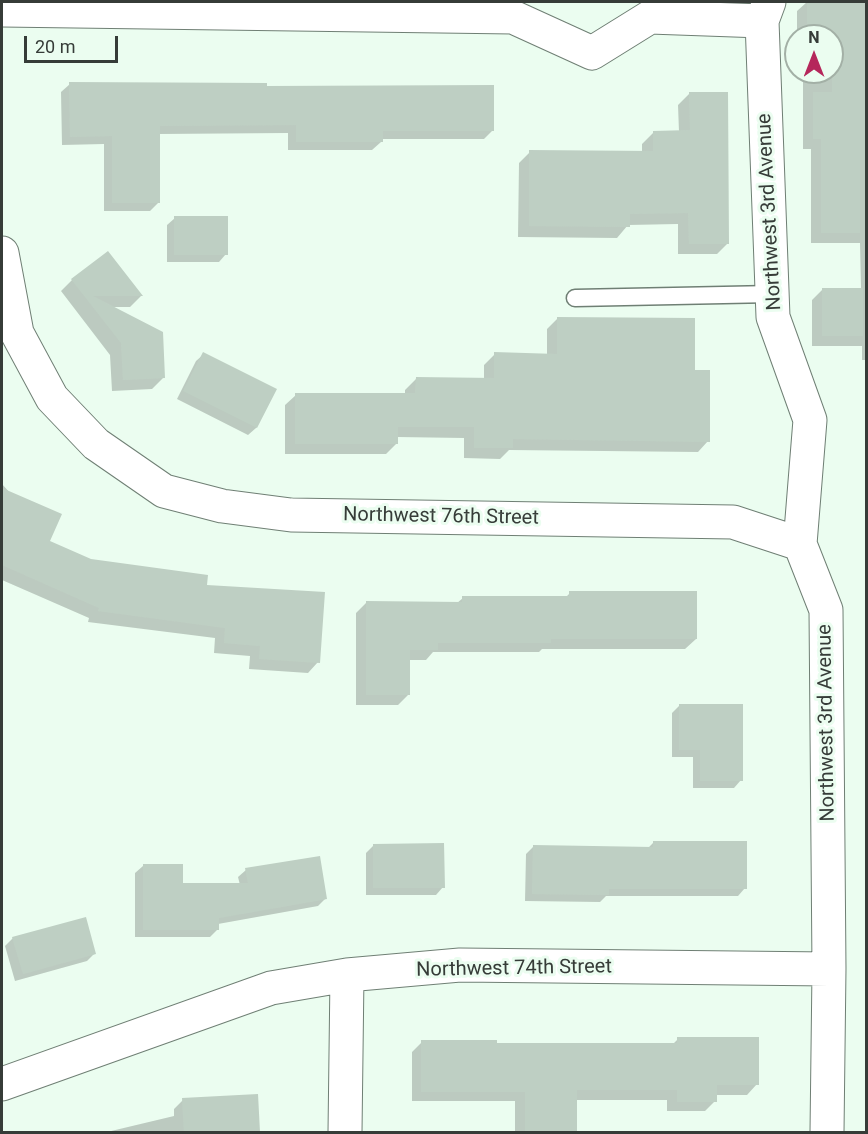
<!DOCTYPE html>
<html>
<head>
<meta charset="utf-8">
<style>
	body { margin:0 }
	#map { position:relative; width:868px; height:1134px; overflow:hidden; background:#ebfdf0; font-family:Roboto,sans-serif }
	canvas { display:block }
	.frame { position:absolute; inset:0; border:3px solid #363c38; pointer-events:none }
	.north { position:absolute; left:784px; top:24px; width:60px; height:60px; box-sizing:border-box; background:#ebfdf0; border:2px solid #a3b0a6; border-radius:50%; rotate:0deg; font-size:16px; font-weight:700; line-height:24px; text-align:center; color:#363c38 }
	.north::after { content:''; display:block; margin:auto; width:21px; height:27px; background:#b5275b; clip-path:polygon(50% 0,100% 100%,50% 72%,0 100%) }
	.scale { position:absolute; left:24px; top:36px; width:94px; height:27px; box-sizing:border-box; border:3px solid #363c38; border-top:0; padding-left:8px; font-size:18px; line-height:21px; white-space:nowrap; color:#363c38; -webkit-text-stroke:4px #ebfdf0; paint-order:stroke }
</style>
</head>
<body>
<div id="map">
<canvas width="868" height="1134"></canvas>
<div class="frame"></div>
<div class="north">N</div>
<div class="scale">20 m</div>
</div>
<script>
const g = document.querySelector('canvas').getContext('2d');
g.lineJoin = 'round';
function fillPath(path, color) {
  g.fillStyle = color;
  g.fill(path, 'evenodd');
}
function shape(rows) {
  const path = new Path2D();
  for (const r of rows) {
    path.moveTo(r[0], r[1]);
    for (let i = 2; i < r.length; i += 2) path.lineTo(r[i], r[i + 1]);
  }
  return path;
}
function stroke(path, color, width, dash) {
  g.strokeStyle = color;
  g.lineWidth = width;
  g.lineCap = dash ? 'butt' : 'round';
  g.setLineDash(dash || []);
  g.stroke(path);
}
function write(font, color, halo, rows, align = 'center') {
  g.font = font + ' Roboto,sans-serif';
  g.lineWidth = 6;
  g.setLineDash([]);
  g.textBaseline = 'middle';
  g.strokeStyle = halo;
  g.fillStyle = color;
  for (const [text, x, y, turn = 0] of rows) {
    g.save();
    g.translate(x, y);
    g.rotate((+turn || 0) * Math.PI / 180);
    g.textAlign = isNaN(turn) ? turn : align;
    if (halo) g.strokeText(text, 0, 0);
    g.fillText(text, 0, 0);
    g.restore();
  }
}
const shadow = shape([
	[807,2,866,2,866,360,862,360,862,346,812,346,812,300,823,289,861,289,860,243,811,243,811,149,803,149,803,72,832,72,832,36,797,36,797,11],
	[70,84,266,87,492,131,484,139,381,139,381,142,372,150,288,150,288,133,159,134,159,202,150,211,104,211,104,144,62,145,61,92],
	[690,93,728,243,717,254,678,254,678,224,628,225,617,238,518,237,519,163,530,152,642,153,642,144,654,132,679,132,678,105],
	[175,218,226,254,219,262,167,262,167,225],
	[108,253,141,296,130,307,111,307,163,378,152,389,112,391,110,355,61,291,72,280],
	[558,318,708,441,698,452,509,450,500,459,464,458,464,438,397,437,397,443,386,454,285,454,285,405,296,395,405,395,405,390,416,379,484,379,484,365,495,354,547,355,547,329],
	[204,354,275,389,256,428,248,435,177,399,196,361],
	[2,484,11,494,48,542,91,560,205,586,318,662,308,673,249,669,250,656,214,653,215,638,88,622,89,618,2,580],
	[570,593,696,639,685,649,542,649,539,652,433,652,426,660,408,660,408,695,398,705,356,705,356,613,366,603,457,603,463,598,565,598],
	[680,705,741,780,734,788,693,788,693,757,672,757,672,713],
	[653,843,745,888,738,896,606,896,600,902,525,901,526,854,533,847,648,848],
	[374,845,443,887,436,895,366,895,366,853],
	[143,866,182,885,240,885,238,877,246,870,326,898,318,906,218,924,218,929,210,937,135,937,135,873],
	[13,938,95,953,87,961,15,981,5,946],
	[678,1039,757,1084,747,1095,715,1095,715,1101,705,1111,667,1111,667,1100,576,1100,576,1132,515,1132,515,1101,412,1101,412,1052,422,1042,495,1045,672,1045],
	[256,1096,258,1132,107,1132,174,1116,174,1109,183,1100]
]);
const building = shape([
	[807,2,867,2,867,160,860,160,860,233,821,233,821,139,813,139,813,92,832,92,832,36,807,36],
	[69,82,267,83,267,86,494,85,494,131,383,131,383,142,296,142,296,125,160,126,160,203,112,203,112,136,70,137],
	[689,92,728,92,729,244,689,244,688,213,630,214,630,227,529,226,529,150,653,151,653,131,690,130],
	[174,216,228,216,228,255,174,255],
	[108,251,143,296,93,296,163,332,165,378,123,380,121,343,71,279],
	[822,288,863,288,863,336,822,336],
	[557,317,695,318,695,370,710,370,710,442,513,439,513,448,474,448,474,427,398,427,398,444,295,444,295,393,415,393,416,377,494,378,494,352,557,354],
	[203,352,277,389,257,428,183,391],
	[2,488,62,514,50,541,91,559,208,575,207,585,325,592,320,663,259,659,260,646,224,643,225,628,98,611,99,608,2,565],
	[569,591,697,591,697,639,551,639,551,643,438,643,438,650,410,650,410,695,366,695,366,601,462,602,462,596,569,596],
	[679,704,743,704,743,781,700,781,700,750,679,750],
	[653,841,747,841,747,889,609,889,609,895,532,894,533,845,653,847],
	[444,843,445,888,373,888,373,844],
	[320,856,327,899,219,918,219,930,143,930,143,864,183,864,183,883,248,883,245,868],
	[86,917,96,954,23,974,12,937],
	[677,1037,759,1037,759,1085,717,1085,717,1102,677,1102,677,1090,577,1090,577,1132,525,1132,525,1092,421,1092,421,1040,497,1040,497,1043,677,1043],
	[258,1094,260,1132,184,1132,182,1098]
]);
const service = shape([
	[575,298,773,294]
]);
const minor = shape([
	[769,2,762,21,773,317,810,420,800,544,826,610,829,969,827,1132],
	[2,10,513,17,592,53,650,17,762,21],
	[2,253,17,333,52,398,96,444,164,491,222,506,291,515,733,522,800,544],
	[2,1084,271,988,347,975,460,965,829,969],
	[345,1132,347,975]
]);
const streetNames = [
	["Northwest 3rd Avenue",770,212,-93],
	["Northwest 76th Street",441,517,1],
	["Northwest 3rd Avenue",827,723,-91],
	["Northwest 74th Street",514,969,-1]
];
fillPath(shadow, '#0003');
fillPath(building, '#becfc3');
stroke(service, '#6f7f74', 19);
stroke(minor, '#6f7f74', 35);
stroke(service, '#fff', 16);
stroke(minor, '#fff', 33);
write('20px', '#363c38', '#ebfdf0', streetNames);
</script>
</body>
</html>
